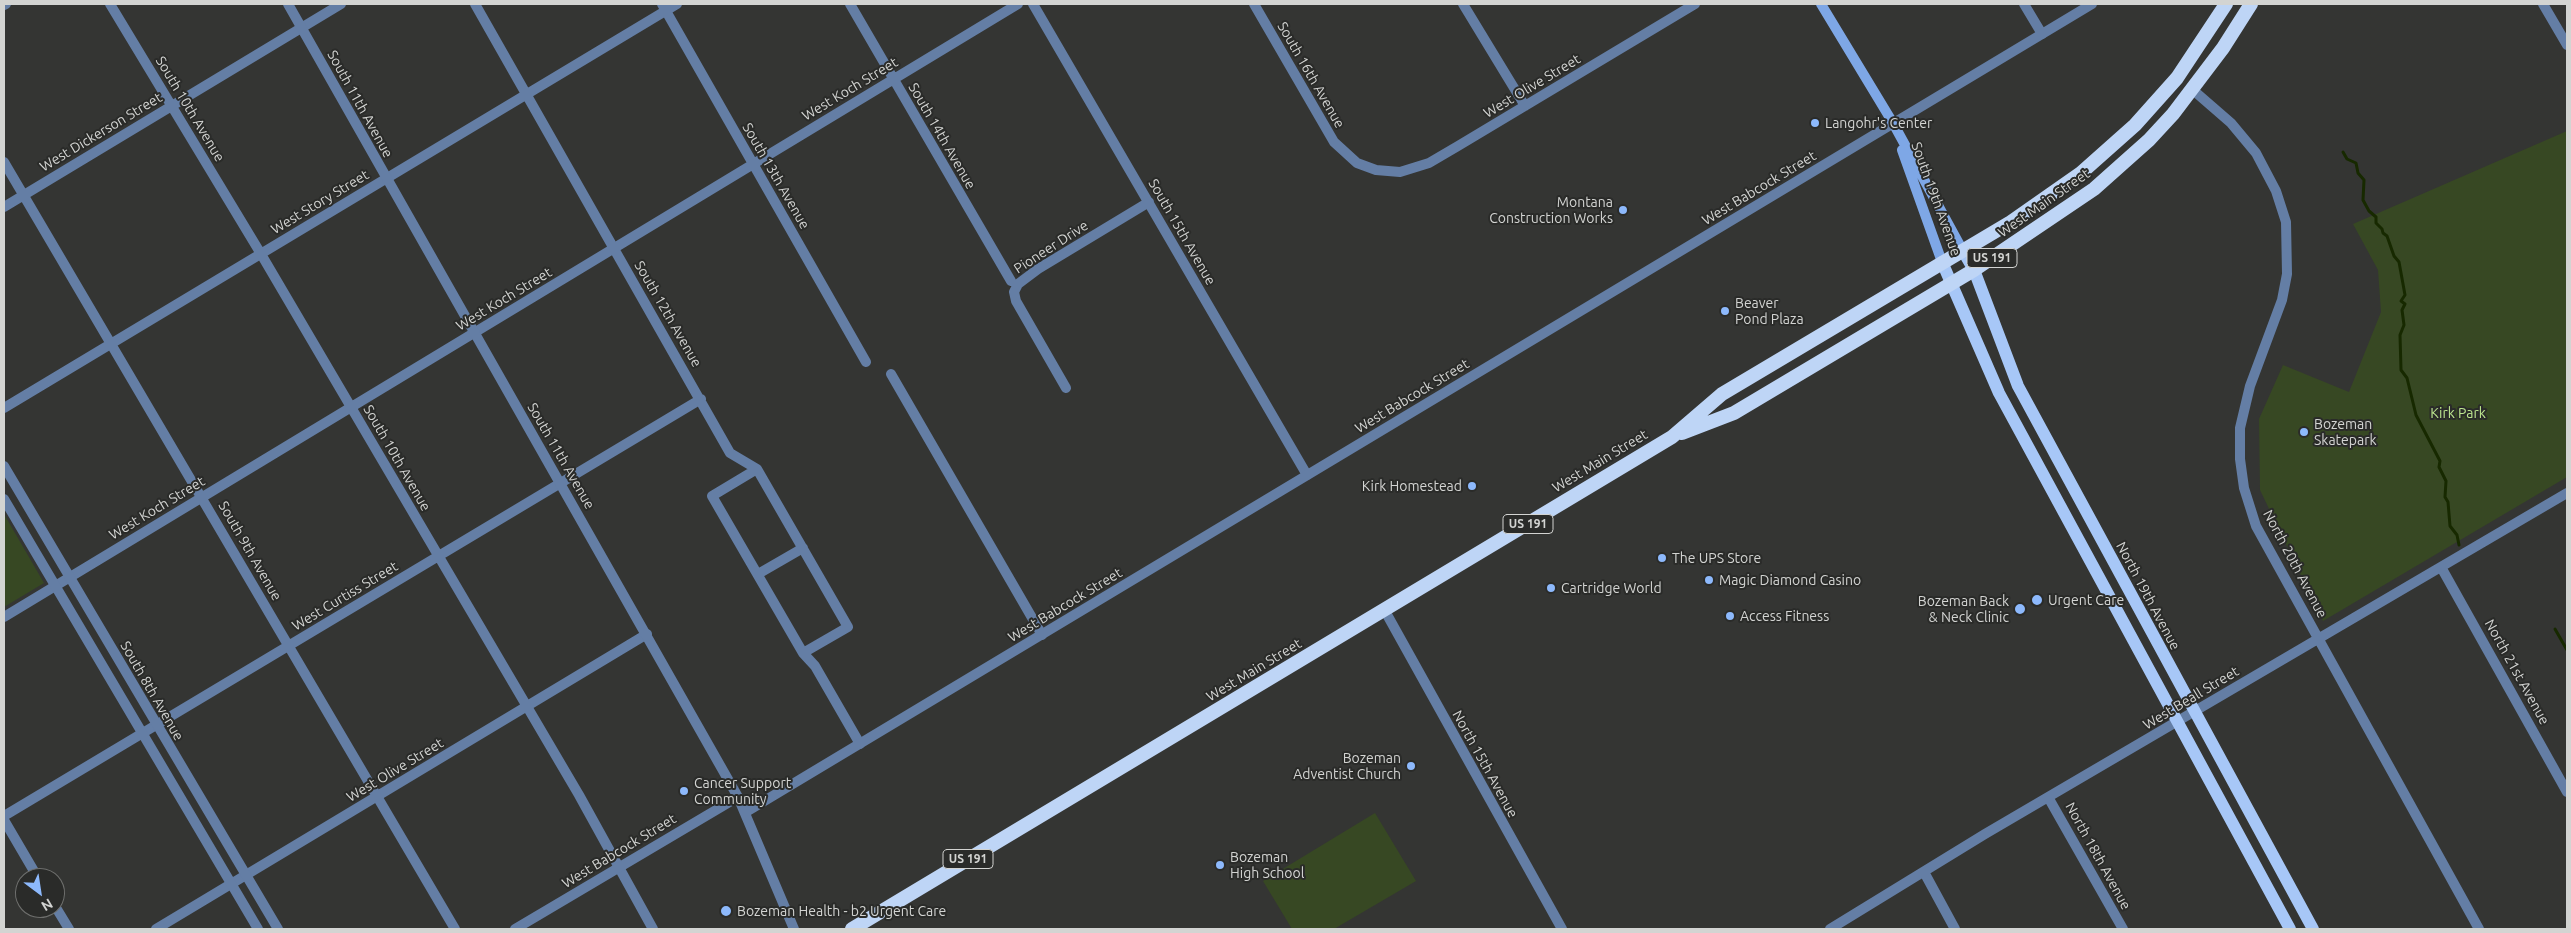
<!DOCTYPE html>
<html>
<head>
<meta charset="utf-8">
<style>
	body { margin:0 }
	#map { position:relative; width:2571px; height:933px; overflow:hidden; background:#343533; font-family:Ubuntu,sans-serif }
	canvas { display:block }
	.frame { position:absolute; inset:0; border:5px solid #d3d4d2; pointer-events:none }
	.north { position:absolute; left:15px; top:868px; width:50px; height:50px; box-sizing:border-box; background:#2a2b29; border:1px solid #6e6f6d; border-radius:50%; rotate:149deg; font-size:14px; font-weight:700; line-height:20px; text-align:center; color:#d3d4d2 }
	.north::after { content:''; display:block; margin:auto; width:18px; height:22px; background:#8db9fc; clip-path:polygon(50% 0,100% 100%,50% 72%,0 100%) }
</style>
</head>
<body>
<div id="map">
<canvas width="2571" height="933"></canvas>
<div class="frame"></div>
<div class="north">N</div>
</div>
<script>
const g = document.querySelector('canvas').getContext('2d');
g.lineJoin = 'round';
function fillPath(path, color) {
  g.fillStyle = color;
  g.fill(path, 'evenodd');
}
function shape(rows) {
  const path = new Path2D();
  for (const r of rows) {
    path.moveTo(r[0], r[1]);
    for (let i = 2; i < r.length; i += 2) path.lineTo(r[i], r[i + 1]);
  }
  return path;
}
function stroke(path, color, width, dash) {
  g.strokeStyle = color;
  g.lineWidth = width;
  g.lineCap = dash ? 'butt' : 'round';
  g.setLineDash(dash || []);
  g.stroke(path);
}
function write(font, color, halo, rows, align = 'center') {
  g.font = font + ' Ubuntu,sans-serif';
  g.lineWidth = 4;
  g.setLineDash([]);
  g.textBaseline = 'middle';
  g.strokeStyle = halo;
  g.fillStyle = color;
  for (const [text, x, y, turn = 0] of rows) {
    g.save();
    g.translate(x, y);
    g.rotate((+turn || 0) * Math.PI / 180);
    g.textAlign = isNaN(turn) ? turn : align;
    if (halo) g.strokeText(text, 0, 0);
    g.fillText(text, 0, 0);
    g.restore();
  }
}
const green = shape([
	[2567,131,2567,477,2323,621,2260,490,2259,419,2283,365,2349,392,2381,312,2378,270,2353,224],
	[4,514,44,583,4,607],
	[1375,813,1416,881,1334,929,1292,929,1263,881]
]);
const stream = shape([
	[2343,152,2347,159,2356,163,2358,173,2364,180,2363,200,2369,211,2376,217,2376,223,2382,229,2383,233,2387,236,2394,256,2399,262,2405,295,2401,301,2405,304,2402,310,2404,325,2400,335,2401,370,2407,378,2416,415,2440,461,2439,467,2446,481,2445,497,2448,502,2450,526,2457,535,2459,545],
	[2555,629,2567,650]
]);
const minor = shape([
	[110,4,261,254,579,795,653,929],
	[475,4,730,453,757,469,848,627,803,653],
	[662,4,866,362],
	[850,4,1011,281],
	[1033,4,1307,475],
	[1254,4,1334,142,1357,163,1376,170,1400,172,1429,163,1458,146,1695,4],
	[1463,4,1525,106],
	[2024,4,2042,34],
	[2543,4,2567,45],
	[4,5,6,4],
	[2193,90,2231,123,2256,153,2276,191,2286,222,2287,274,2282,300,2250,386,2240,428,2240,459,2244,488,2256,526,2479,929],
	[4,162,455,929],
	[4,207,341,4],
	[891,374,1042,635],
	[1066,388,1016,301,1014,292,1018,284,1038,269,1149,202],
	[4,408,677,4],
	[757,469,712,496,803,653,815,666,860,744],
	[2441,567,2567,792],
	[758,574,803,548],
	[1385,611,1562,929],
	[4,617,1018,4],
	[2048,797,2123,929],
	[4,816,701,399],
	[4,820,38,878],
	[1924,872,1955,929],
	[55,906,69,929],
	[156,929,647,634],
	[1830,929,1985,834,2567,493]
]);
const tertiary = shape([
	[288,4,738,797,794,929],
	[4,466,278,929],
	[4,499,258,929],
	[746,812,2092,4],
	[515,929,738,797]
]);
const secondary = shape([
	[1821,4,1893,123,1963,251],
	[1902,150,1942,262]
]);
const primary = shape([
	[1963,251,1974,270,2018,386,2313,929],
	[1942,262,1999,393,2290,929]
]);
const trunk = shape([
	[1682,433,1734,413,1974,270,2094,189,2149,140,2173,114,2223,48,2251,4],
	[852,929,1672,437,1722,394,2011,222,2081,173,2135,125,2177,78,2226,4]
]);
const markers = [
	[1815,123,5,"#8db9fc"],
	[1623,210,5,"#8db9fc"],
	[1725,311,5,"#8db9fc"],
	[2304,432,5,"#8db9fc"],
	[1472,486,5,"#8db9fc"],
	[1662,558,5,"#8db9fc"],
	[1709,580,5,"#8db9fc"],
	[1551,588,5,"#8db9fc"],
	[2037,600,6,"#8db9fc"],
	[2020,609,6,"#8db9fc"],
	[1730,616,5,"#8db9fc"],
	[1411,766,5,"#8db9fc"],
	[684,791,5,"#8db9fc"],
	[1220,865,5,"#8db9fc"],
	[726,911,6,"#8db9fc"]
];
const shields = [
	[1992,258,50],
	[1528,524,50],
	[968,859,50]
];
const shieldNames = [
	["US 191",1992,258],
	["US 191",1528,524],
	["US 191",968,859]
];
const streetNames = [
	["South 16th Avenue",1311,75,60],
	["West Olive Street",1532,86,-31],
	["West Koch Street",850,89,-31],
	["South 11th Avenue",360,104,61],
	["South 10th Avenue",190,109,59],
	["West Dickerson Street",101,132,-31],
	["South 14th Avenue",942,136,60],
	["South 13th Avenue",776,176,60],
	["West Babcock Street",1759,188,-31],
	["South 19th Avenue",1936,199,70],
	["West Story Street",320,202,-31],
	["West Main Street",2044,203,-35],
	["South 15th Avenue",1182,232,60],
	["Pioneer Drive",1051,247,-33],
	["West Koch Street",504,299,-31],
	["South 12th Avenue",668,314,60],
	["West Babcock Street",1412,396,-31],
	["South 11th Avenue",561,456,60],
	["South 10th Avenue",397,458,60],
	["West Main Street",1600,461,-31],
	["West Koch Street",157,508,-31],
	["South 9th Avenue",250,551,60],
	["North 20th Avenue",2295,564,62],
	["West Curtiss Street",345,596,-31],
	["North 19th Avenue",2148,596,62],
	["West Babcock Street",1065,605,-31],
	["West Main Street",1254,670,-31],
	["North 21st Avenue",2517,672,61],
	["South 8th Avenue",152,691,60],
	["West Beall Street",2191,698,-31],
	["North 15th Avenue",1485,764,61],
	["West Olive Street",395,770,-31],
	["West Babcock Street",619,851,-31],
	["North 18th Avenue",2098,856,61]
];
const poiNames = [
	["Langohr's Center",1825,123],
	["Montana",1613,202,"right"],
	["Construction Works",1613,218,"right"],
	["Beaver",1735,303],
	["Pond Plaza",1735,319],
	["Bozeman",2314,424],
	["Skatepark",2314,440],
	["Kirk Homestead",1462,486,"right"],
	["The UPS Store",1672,558],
	["Magic Diamond Casino",1719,580],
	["Cartridge World",1561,588],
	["Urgent Care",2048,600],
	["Bozeman Back",2009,601,"right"],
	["& Neck Clinic",2009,617,"right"],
	["Access Fitness",1740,616],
	["Bozeman",1401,758,"right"],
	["Adventist Church",1401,774,"right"],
	["Cancer Support",694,783],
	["Community",694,799],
	["Bozeman",1230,857],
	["High School",1230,873],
	["Bozeman Health - b2 Urgent Care",737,911]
];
const parkNames = [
	["Kirk Park",2458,413]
];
fillPath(green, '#374823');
stroke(stream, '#172900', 3);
stroke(minor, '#647ea5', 10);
stroke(tertiary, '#647ea5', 10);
stroke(secondary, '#7ea7e6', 10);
stroke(primary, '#a7c7f7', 12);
stroke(trunk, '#bed5f6', 14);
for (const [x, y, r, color] of markers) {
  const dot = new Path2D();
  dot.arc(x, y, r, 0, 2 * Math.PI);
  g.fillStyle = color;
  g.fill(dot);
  stroke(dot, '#2a2b29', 2);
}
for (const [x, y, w] of shields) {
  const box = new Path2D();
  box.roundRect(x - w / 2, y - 9.5, w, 19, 4);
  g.fillStyle = '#2a2b29';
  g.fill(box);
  stroke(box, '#d3d4d2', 1);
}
write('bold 12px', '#d3d4d2', null, shieldNames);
write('14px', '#d3d4d2', '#2a2b29', streetNames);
write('14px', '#d3d4d2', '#2a2b29', poiNames, 'left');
write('14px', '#bce58f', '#2a2b29', parkNames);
</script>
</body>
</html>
